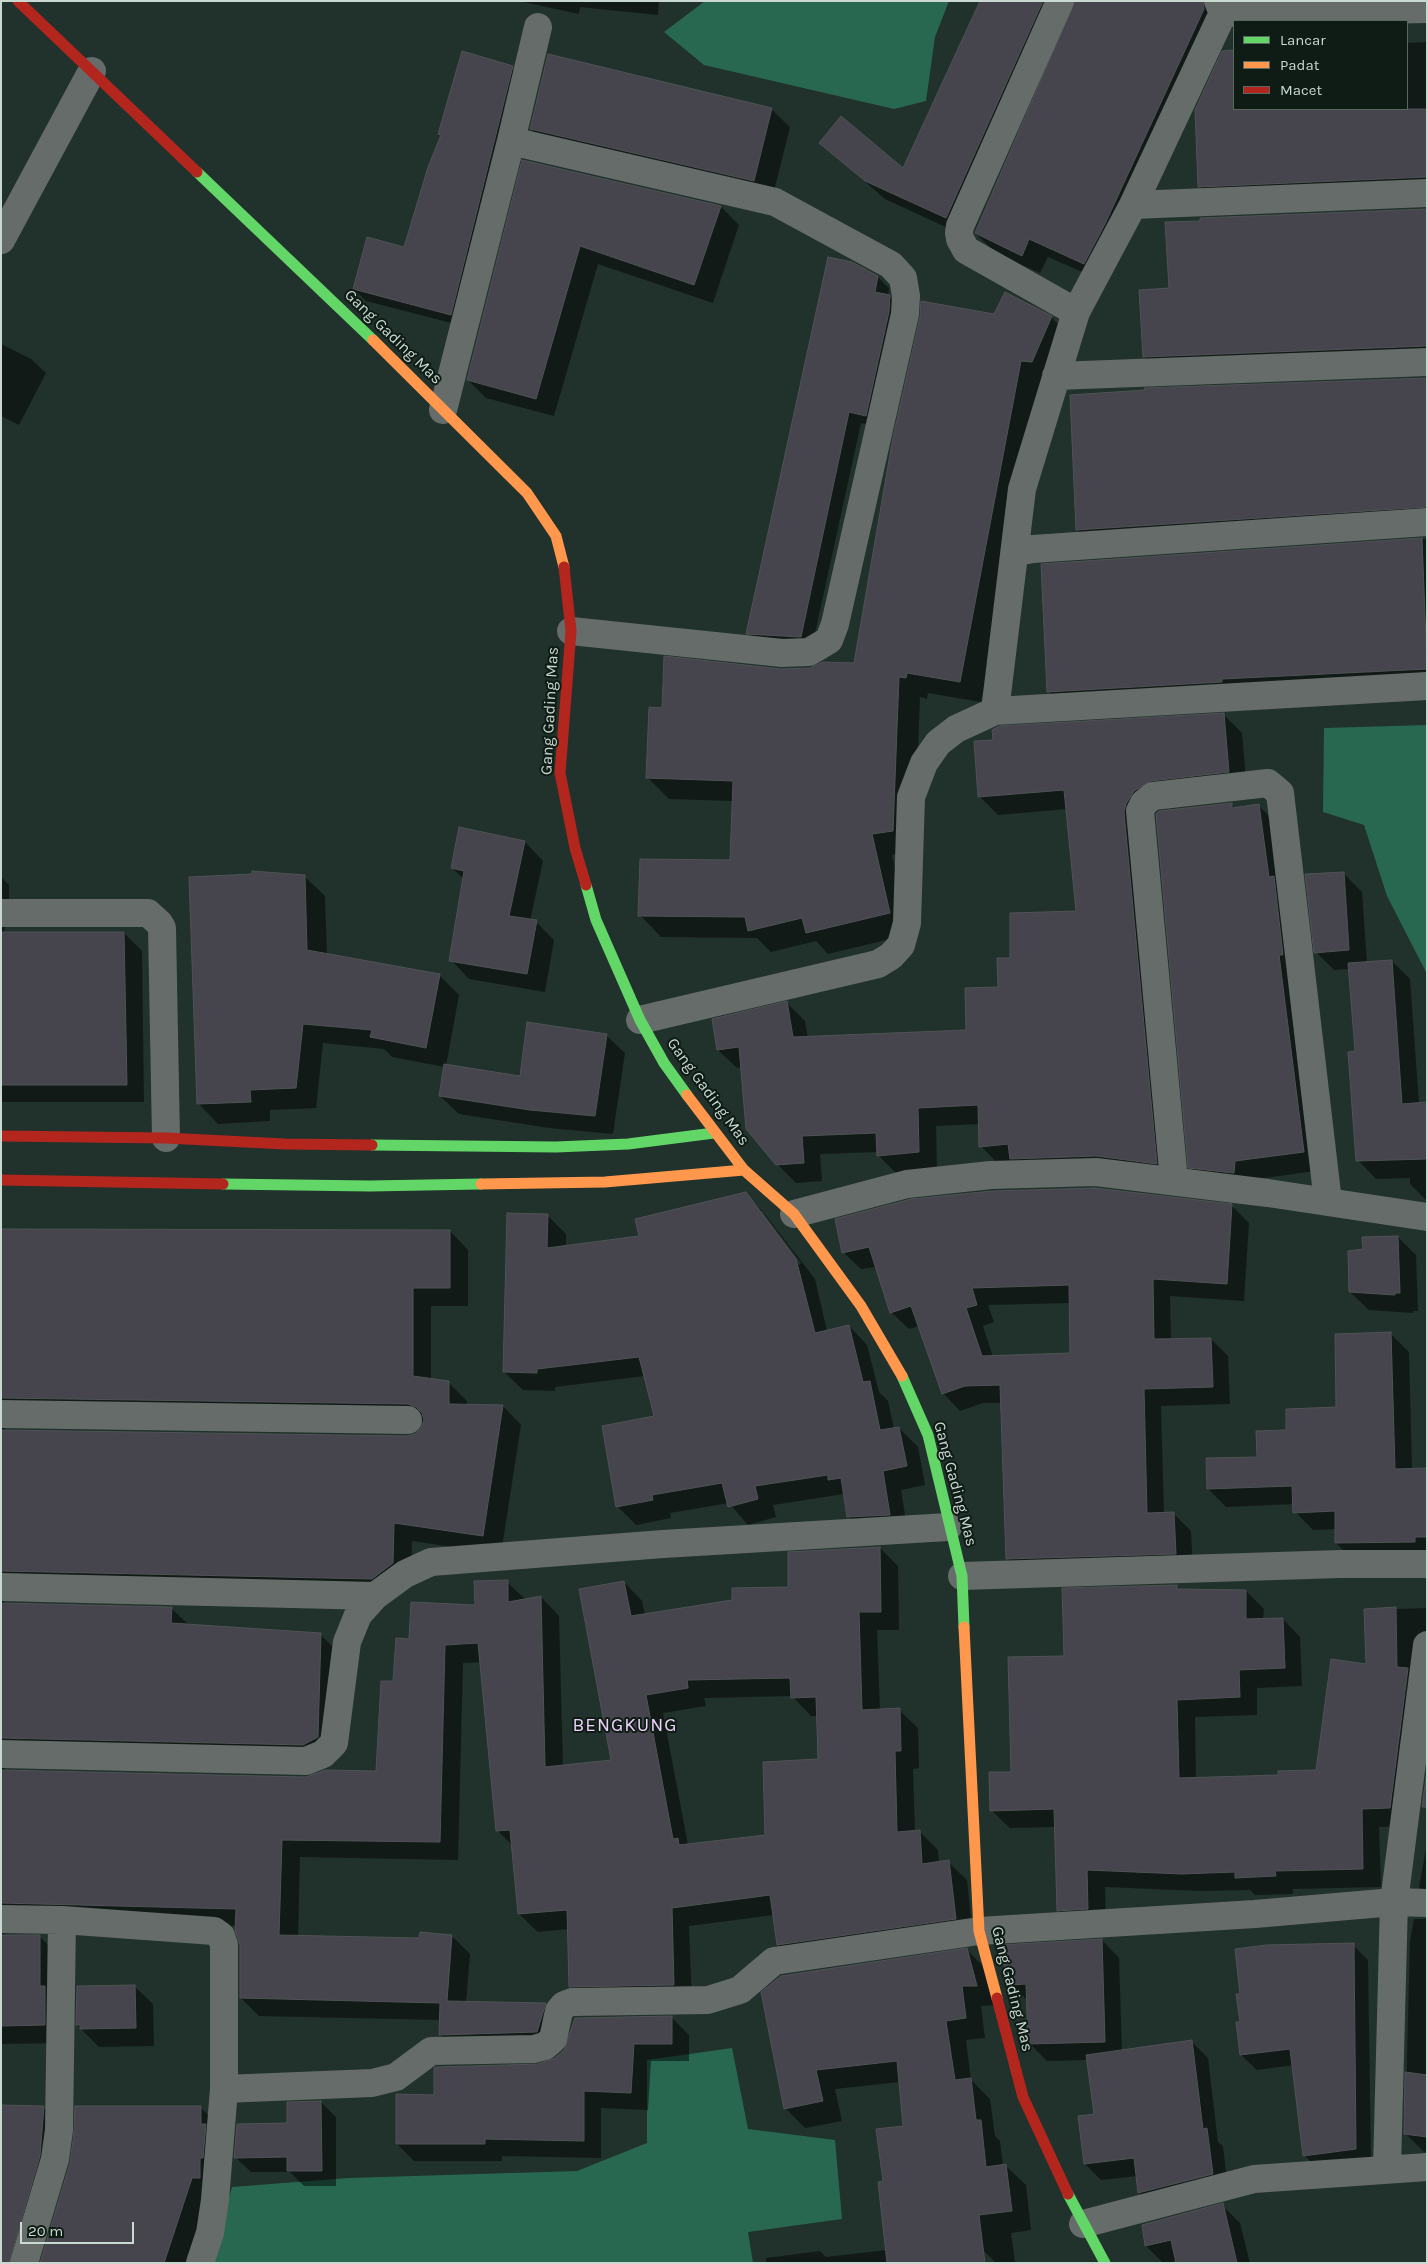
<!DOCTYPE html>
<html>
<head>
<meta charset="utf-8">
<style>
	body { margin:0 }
	#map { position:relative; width:1428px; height:2264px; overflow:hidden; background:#21312b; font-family:Karla,sans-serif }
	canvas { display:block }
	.frame { position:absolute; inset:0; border:2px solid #c9d9d1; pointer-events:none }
	.legend { position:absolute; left:1233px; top:20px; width:175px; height:90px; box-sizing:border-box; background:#0f1c16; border:1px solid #596861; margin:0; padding:6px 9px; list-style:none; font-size:15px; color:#c9d9d1 }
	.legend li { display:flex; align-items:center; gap:10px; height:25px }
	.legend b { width:25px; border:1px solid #596861 }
	.scale { position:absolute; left:20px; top:2222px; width:114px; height:22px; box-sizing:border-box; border:2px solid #c9d9d1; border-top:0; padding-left:6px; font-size:15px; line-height:18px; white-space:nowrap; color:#c9d9d1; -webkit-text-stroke:4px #0f1c16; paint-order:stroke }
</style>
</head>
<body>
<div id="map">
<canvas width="1428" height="2264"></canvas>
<div class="frame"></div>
<ul class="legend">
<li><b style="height:6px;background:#63d668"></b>Lancar</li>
<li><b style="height:6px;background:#ff974d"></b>Padat</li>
<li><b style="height:6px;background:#b3261e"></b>Macet</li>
</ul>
<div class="scale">20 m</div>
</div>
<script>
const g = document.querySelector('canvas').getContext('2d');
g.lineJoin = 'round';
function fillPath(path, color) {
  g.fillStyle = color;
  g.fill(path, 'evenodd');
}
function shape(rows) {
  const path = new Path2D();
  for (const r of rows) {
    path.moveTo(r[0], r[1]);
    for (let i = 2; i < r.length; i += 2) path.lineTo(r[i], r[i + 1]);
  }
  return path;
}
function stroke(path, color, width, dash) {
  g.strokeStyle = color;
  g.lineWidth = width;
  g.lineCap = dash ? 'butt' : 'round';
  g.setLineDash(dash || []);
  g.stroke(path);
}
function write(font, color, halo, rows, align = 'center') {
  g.font = font + ' Karla,sans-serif';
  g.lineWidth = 4;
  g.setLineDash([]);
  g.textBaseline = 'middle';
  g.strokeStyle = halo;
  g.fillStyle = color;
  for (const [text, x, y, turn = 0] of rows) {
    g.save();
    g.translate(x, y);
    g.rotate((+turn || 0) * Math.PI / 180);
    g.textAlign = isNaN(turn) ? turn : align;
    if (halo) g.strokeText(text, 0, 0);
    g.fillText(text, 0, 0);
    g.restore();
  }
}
const forest = shape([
	[705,1,949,1,935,37,926,101,894,109,704,65,664,32],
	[1427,725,1427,974,1387,896,1364,825,1323,812,1324,728],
	[732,2048,748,2129,835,2140,842,2219,748,2232,753,2263,211,2263,232,2187,348,2178,577,2171,647,2143,647,2060]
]);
const shadow = shape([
	[519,1,659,1,658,15,580,7,579,14],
	[981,1,1234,1,1103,281,1048,257,1040,273,996,253,977,235,976,231,1076,4,1069,7,965,236,885,199,821,143,904,170],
	[1427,42,1427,196,1218,204,1199,186,1223,52,1234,52,1234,109,1407,109,1407,43],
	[512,67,524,79,463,326,366,301,354,289,405,249,441,136,439,134],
	[771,109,790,127,772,199,550,147,531,129],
	[523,161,721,207,739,225,713,303,598,264,554,416,486,398,468,380],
	[1427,210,1427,365,1162,375,1144,357,1170,289],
	[878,277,889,288,888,296,901,308,877,426,861,423,812,647,759,644,748,633],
	[995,316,1051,317,1072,339,1042,382,981,702,928,693,927,699,920,697,914,852,892,855,911,934,828,954,816,941,771,952,757,938,661,937,640,915,731,862,733,801,669,799,648,778,664,709,780,670,855,664],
	[1,344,31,359,46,373,19,425,1,416],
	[1427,379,1427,525,1096,548,1077,530],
	[1427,539,1427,688,1067,710,1049,692,1042,565],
	[1224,715,1242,733,1247,790,1152,809,1175,1181,999,1165,981,1146,980,1124,936,1126,937,1170,897,1174,878,1155,878,1152,820,1154,822,1181,796,1183,777,1164,742,1067,737,1068,718,1050,787,1003,805,1021,808,1038,967,1031,999,988,1012,959,1077,912,1067,809,998,815,979,796],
	[1231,804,1236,809,1259,806,1277,824,1322,1170,1208,1186,1190,1167],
	[525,842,543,861,530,921,536,922,554,940,545,992,469,979,451,960,464,879,452,868],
	[1343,873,1362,892,1367,963,1392,961,1410,979,1419,1104,1427,1104,1427,1201,1410,1184,1410,1178,1376,1179,1358,1160,1356,1052,1350,969,1334,970,1316,952],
	[304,876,325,896,327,954,439,975,459,995,446,1066,521,1077,606,1035,625,1053,613,1134,549,1128,459,1114,440,1096,445,1067,392,1057,384,1049,323,1043,316,1108,270,1110,270,1121,218,1124,198,1103],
	[1,877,9,885,9,919,3,933,124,933,142,951,144,1102,1,1102],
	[745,1194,764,1213,815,1279,827,1331,849,1326,867,1345,879,1392,888,1401,894,1429,899,1428,918,1447,925,1485,901,1490,908,1533,867,1536,849,1517,844,1494,773,1505,776,1517,748,1525,729,1503,670,1513,671,1518,636,1525,617,1506,655,1417,645,1376,555,1387,555,1391,523,1390,504,1372,547,1215,566,1234,566,1247,641,1237],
	[759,1211,762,1211,801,1263,799,1265],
	[1232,1206,1249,1223,1244,1301,1170,1296,1171,1340,1211,1339,1228,1356,1230,1404,1161,1406,1164,1514,1174,1514,1191,1531,1193,1571,1025,1576,1007,1558,1002,1403,983,1403,960,1411,943,1393,919,1326,909,1329,891,1312,876,1267,861,1269,843,1252,837,1220],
	[1071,1303,1071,1354,993,1357,983,1326,994,1322,988,1305],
	[1,1231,450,1231,468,1250,468,1306,431,1306,431,1380,449,1383,467,1401,467,1406,503,1406,521,1425,501,1554,412,1541,411,1582,6,1597,4,1604,171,1608,189,1625,320,1634,339,1653,336,1755,6,1765,4,1771,306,1778,377,1772,394,1683,410,1640,476,1607,507,1582,526,1600,541,1597,559,1616,563,1766,613,1761,624,1582,642,1601,645,1615,733,1601,790,1588,880,1548,898,1566,899,1630,877,1630,880,1710,899,1710,918,1728,919,1768,913,1769,915,1832,919,1831,938,1850,939,1863,948,1862,967,1880,973,1937,796,1963,778,1944,774,1915,689,1926,692,2003,588,2005,570,1986,568,1929,538,1932,519,1914,513,1846,497,1830,481,1662,463,1663,458,1860,300,1857,298,1937,420,1939,452,1936,470,1954,466,2002,545,2004,564,2023,557,2049,459,2053,440,2035,441,2020,259,2016,241,1998,241,1945,237,1926,20,1921,6,1929,4,1936,40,1937,58,1955,63,2043,1,2044],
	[20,1416,424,1422,423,1428,417,1434,408,1437,4,1431,6,1424],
	[792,1696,811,1716,818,1716,819,1761,766,1836,688,1845,663,1713,706,1706,704,1698],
	[1398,1237,1416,1255,1418,1311,1413,1311,1413,1313,1369,1310,1350,1292,1364,1251],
	[1391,1334,1409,1352,1412,1469,1427,1469,1427,1559,1354,1561,1336,1543,1336,1529,1313,1530,1295,1512,1294,1504,1226,1507,1208,1489,1258,1458,1288,1432,1338,1408],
	[1177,1586,1181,1591,1246,1591,1264,1609,1263,1620,1283,1619,1300,1637,1302,1686,1257,1688,1257,1715,1195,1717,1196,1779,1279,1776,1317,1771,1367,1665,1366,1610,1427,1608,1427,1679,1408,1826,1379,1827,1381,1887,1293,1889,1293,1894,1255,1895,1250,1890,1201,1891,1105,1887,1106,1926,1076,1928,1058,1910,1056,1827,1010,1828,992,1811,1013,1773,1066,1657],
	[1427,1843,1427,1894,1419,1887],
	[1414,1919,1427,1919,1427,2152,1423,2151,1405,2133,1410,1941],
	[1102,1940,1119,1958,1122,2051,1192,2042,1208,2058,1218,2142,1223,2146,1228,2190,1156,2209,1139,2193,1137,2176,1101,2180,1085,2164,1095,2115,1088,2060,1047,2061,1030,2044,1028,2001,1011,1984],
	[1353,1945,1368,1960,1371,2164,1320,2171,1305,2156,1293,2065,1257,2070,1241,2055,1241,2023],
	[967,1950,987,1970,996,2005,981,2006,985,2038,966,2040,971,2080,990,2099,995,2136,1000,2141,1003,2166,1006,2166,1026,2185,1031,2230,1011,2233,1015,2263,996,2263,981,2248,972,2263,766,2263,766,2258,820,2251,826,2257,887,2250,884,2182,905,2127,900,2082,835,2089,842,2121,805,2128,785,2108,763,1993],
	[134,1986,153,2004,154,2046,99,2047,77,2025],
	[671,2017,689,2035,689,2061,651,2061,648,2110,601,2108,601,2158,502,2156,502,2161,414,2161,397,2144,435,2096,556,2059,569,2043],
	[321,2102,336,2117,336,2186,304,2186,290,2172,251,2172,235,2157],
	[43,2107,62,2125,31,2263,1,2263],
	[200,2107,219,2126,219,2139,189,2263,42,2263],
	[1222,2205,1240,2223,1250,2263,1177,2263,1177,2261,1163,2263,1146,2246]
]);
const building = shape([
	[980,1,1043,1,946,218,865,181,819,143,841,116,903,168,980,1],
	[1075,1,1203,1,1204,9,1105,224,1084,264,1029,239,1022,256,975,233,1075,1],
	[1234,50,1234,109,1427,109,1427,177,1198,187,1195,110,1222,51,1234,50],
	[462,51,513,66,451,315,353,289,367,237,404,247,428,167,441,135,438,134,462,51],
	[548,54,772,108,754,181,530,129,548,54],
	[522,160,721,206,694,285,580,246,536,399,467,380,522,160],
	[1427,209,1427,346,1143,357,1139,290,1169,288,1165,222,1200,221,1200,218,1427,209],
	[828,257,852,262,878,276,875,292,890,295,889,312,866,416,849,412,801,637,746,634,828,257],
	[1005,292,1052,316,1032,362,1021,361,960,682,907,673,906,678,899,677,893,831,872,834,890,913,806,933,802,918,748,931,745,917,638,916,640,859,730,860,733,781,646,778,649,707,662,708,664,656,781,669,810,668,823,662,854,663,893,437,920,317,921,301,994,314,1005,292],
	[1427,378,1427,507,1076,530,1070,395,1145,390,1144,388,1427,378],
	[1422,538,1427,669,1222,679,1222,682,1047,692,1041,564,1422,538],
	[1224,713,1229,772,1151,781,1134,791,1126,804,1124,812,1157,1164,1096,1156,1010,1159,1008,1144,979,1147,978,1105,918,1108,919,1152,877,1156,876,1133,802,1136,804,1163,776,1165,746,1129,739,1047,717,1050,712,1019,787,1001,793,1037,966,1030,965,988,998,987,997,958,1010,958,1010,913,1076,911,1064,790,978,797,974,741,993,740,992,730,999,726,1224,713],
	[1232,803,1232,808,1259,804,1269,877,1274,876,1283,955,1279,955,1304,1152,1235,1161,1234,1173,1188,1168,1156,814,1159,811,1232,803],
	[459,827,525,841,509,916,537,920,527,974,449,961,464,871,451,868,459,827],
	[252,871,305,875,307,950,440,974,426,1048,370,1037,372,1030,303,1024,296,1088,250,1090,251,1102,197,1104,189,877,252,874,252,871],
	[1344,872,1349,950,1314,953,1305,874,1344,872],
	[1,932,124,932,127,1085,1,1085,1,932],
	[1392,960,1402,1104,1427,1102,1427,1159,1356,1161,1348,1052,1355,1051,1348,963,1392,960],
	[527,1022,607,1034,595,1116,530,1110,439,1096,444,1064,520,1076,527,1022],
	[1095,1188,1232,1204,1227,1284,1153,1279,1154,1339,1211,1338,1213,1387,1144,1389,1147,1513,1174,1512,1176,1554,1006,1559,1000,1385,965,1386,942,1394,911,1306,890,1313,869,1247,842,1253,835,1219,911,1199,992,1191,1095,1188],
	[1069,1285,1070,1353,982,1356,966,1308,977,1305,972,1288,1069,1285],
	[746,1192,796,1259,815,1333,849,1325,863,1382,870,1381,880,1430,899,1427,907,1466,883,1471,890,1515,847,1517,841,1478,828,1480,828,1475,755,1486,758,1499,728,1507,722,1483,652,1495,653,1500,616,1507,602,1426,654,1416,639,1357,537,1369,537,1373,503,1372,507,1213,548,1214,547,1248,639,1236,635,1219,746,1192],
	[1,1229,450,1230,450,1288,413,1288,413,1376,449,1381,449,1404,503,1405,483,1536,394,1523,393,1563,372,1579,1,1571,1,1430,408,1436,415,1434,421,1428,424,1420,422,1413,416,1407,408,1404,1,1398,1,1229],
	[1398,1236,1400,1293,1395,1293,1395,1295,1349,1292,1348,1251,1363,1249,1362,1237,1398,1236],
	[1391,1332,1395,1469,1427,1468,1427,1537,1415,1537,1415,1542,1335,1543,1335,1511,1293,1513,1292,1486,1207,1489,1206,1458,1257,1457,1256,1431,1286,1430,1286,1409,1336,1407,1335,1334,1391,1332],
	[880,1547,881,1612,859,1612,862,1710,900,1708,901,1751,895,1751,897,1832,920,1830,922,1864,949,1860,956,1919,777,1945,770,1895,672,1908,674,1985,569,1987,567,1910,518,1914,510,1830,496,1831,478,1643,445,1645,440,1842,282,1840,279,1935,419,1938,420,1932,452,1935,447,2001,546,2003,537,2032,439,2035,440,2003,240,1998,240,1945,235,1930,236,1909,1,1903,1,1770,306,1777,325,1770,376,1771,381,1681,393,1681,396,1638,409,1639,411,1602,475,1605,474,1581,508,1580,508,1602,541,1596,545,1767,611,1760,579,1589,624,1581,631,1616,732,1600,732,1588,788,1587,788,1552,880,1547],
	[790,1678,791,1698,816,1697,818,1759,763,1762,765,1835,679,1845,678,1838,673,1839,646,1695,688,1688,687,1680,790,1678],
	[1177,1585,1177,1589,1246,1590,1246,1619,1283,1618,1285,1668,1239,1670,1240,1697,1177,1700,1179,1778,1278,1775,1278,1771,1316,1770,1331,1659,1366,1664,1364,1609,1396,1607,1397,1667,1408,1668,1390,1808,1362,1809,1363,1869,1275,1871,1276,1876,1235,1878,1235,1872,1182,1874,1087,1870,1088,1909,1057,1911,1054,1809,990,1811,989,1772,1011,1772,1008,1657,1064,1656,1062,1588,1177,1585],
	[1,1603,172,1607,171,1623,321,1633,318,1737,303,1745,1,1738,1,1603],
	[1427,1770,1427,1807,1422,1807,1427,1770],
	[1,1935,40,1935,40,1986,45,1986,45,2025,1,2026,1,1935],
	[1102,1939,1105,2042,1028,2044,1026,1984,1009,1985,999,1945,1102,1939],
	[1354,1943,1356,2149,1303,2156,1290,2049,1240,2055,1236,2022,1240,2022,1236,1994,1240,1994,1235,1949,1266,1945,1354,1943],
	[967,1948,977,1986,962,1986,966,2018,946,2021,955,2080,971,2078,976,2120,981,2120,986,2167,1006,2164,1012,2211,979,2215,985,2263,887,2263,878,2182,883,2181,876,2129,903,2126,897,2061,816,2070,823,2101,784,2109,761,1992,781,1976,967,1948],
	[135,1985,136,2028,80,2029,80,2025,76,2025,77,1986,135,1985],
	[672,2016,672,2044,634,2044,631,2093,584,2091,584,2141,485,2139,485,2144,396,2144,396,2094,434,2095,434,2068,436,2067,538,2064,555,2058,564,2050,575,2018,672,2016],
	[1192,2040,1203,2129,1207,2128,1213,2174,1138,2193,1134,2158,1084,2164,1078,2116,1094,2114,1086,2055,1192,2040],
	[1405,2072,1427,2075,1427,2137,1404,2134,1405,2072],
	[321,2101,322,2171,287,2171,287,2157,234,2158,237,2124,287,2123,287,2102,321,2101],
	[1,2105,44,2106,40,2156,9,2263,1,2263,1,2105],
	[75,2106,201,2106,201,2124,206,2124,203,2158,200,2158,200,2178,192,2178,164,2263,40,2263,70,2163,74,2132,75,2106],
	[1223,2203,1237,2263,1176,2263,1171,2240,1145,2246,1142,2225,1223,2203]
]);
const street = shape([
	[1223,13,1427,9],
	[511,141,538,27],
	[1133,205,1427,193],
	[1,240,92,71],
	[1076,312,1133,205,1223,13,1218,1],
	[1056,376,1427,362],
	[443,410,511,141,775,202,891,265,903,278,906,296,905,314,835,624,829,640,809,652,782,653,571,631],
	[1016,552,1033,549,1427,522],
	[995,711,1022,489,1076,312,966,250,960,239,959,233,960,226,1060,1],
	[1,913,148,913,159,923,162,928,166,1138],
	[640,1020,878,964,891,956,901,945,907,923,911,797,924,763,938,743,956,729,995,711,1427,686],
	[1174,1181,1140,811,1144,803,1153,796,1268,783,1280,793,1328,1202],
	[794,1214,907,1184,991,1175,1096,1172,1268,1193,1427,1217],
	[1,1414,408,1420],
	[962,1576,1340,1564,1427,1564],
	[1,1587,375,1596],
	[1,1754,306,1761,323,1754,334,1743,347,1642,358,1615,375,1596,405,1574,431,1562,663,1544,948,1527],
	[1,1919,62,1920,214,1931,221,1936,224,1945,224,2089,215,2200,210,2233,200,2263],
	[224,2089,372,2083,396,2077,431,2051,534,2049,545,2046,553,2039,559,2011,564,2005,572,2002,708,2000,740,1990,774,1961,979,1931,1255,1914,1394,1902,1427,1903],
	[1387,2168,1394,1902,1427,1645],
	[1083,2224,1254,2179,1427,2167],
	[24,2263,55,2159,59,2130,62,1920]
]);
const fast = shape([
	[197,172,373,340],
	[586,885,596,920,640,1020,664,1063,687,1095],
	[372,1145,556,1147,628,1144,714,1133],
	[223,1184,370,1186,481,1184],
	[902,1376,928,1435,962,1576,964,1627],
	[1068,2194,1105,2263]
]);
const slow = shape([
	[373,340,527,493,556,536,564,567],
	[687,1095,744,1170,794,1214,861,1306,902,1376],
	[481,1184,605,1182,744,1170],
	[964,1627,979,1931,997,1998]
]);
const jam = shape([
	[18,1,197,172],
	[564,567,571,631,560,773,575,848,586,885],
	[1,1136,166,1138,285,1144,372,1145],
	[1,1180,223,1184],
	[997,1998,1023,2097,1068,2194]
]);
const streetNames = [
	["Gang Gading Mas",393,337,44],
	["Gang Gading Mas",550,711,-87],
	["Gang Gading Mas",708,1092,54],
	["Gang Gading Mas",955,1484,75],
	["Gang Gading Mas",1012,1989,76]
];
const quarterNames = [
	["BENGKUNG",625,1726]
];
fillPath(forest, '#286851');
fillPath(shadow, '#0007');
fillPath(building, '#46454e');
stroke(building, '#4f5355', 1);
stroke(street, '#666c6a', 28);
stroke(fast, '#63d668', 11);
stroke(slow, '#ff974d', 11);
stroke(jam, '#b3261e', 11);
write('16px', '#c9d9d1', '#0f1c16', streetNames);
g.letterSpacing = '1px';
write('19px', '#ecd1f8', '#0f1c16', quarterNames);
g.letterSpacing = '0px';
</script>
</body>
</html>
